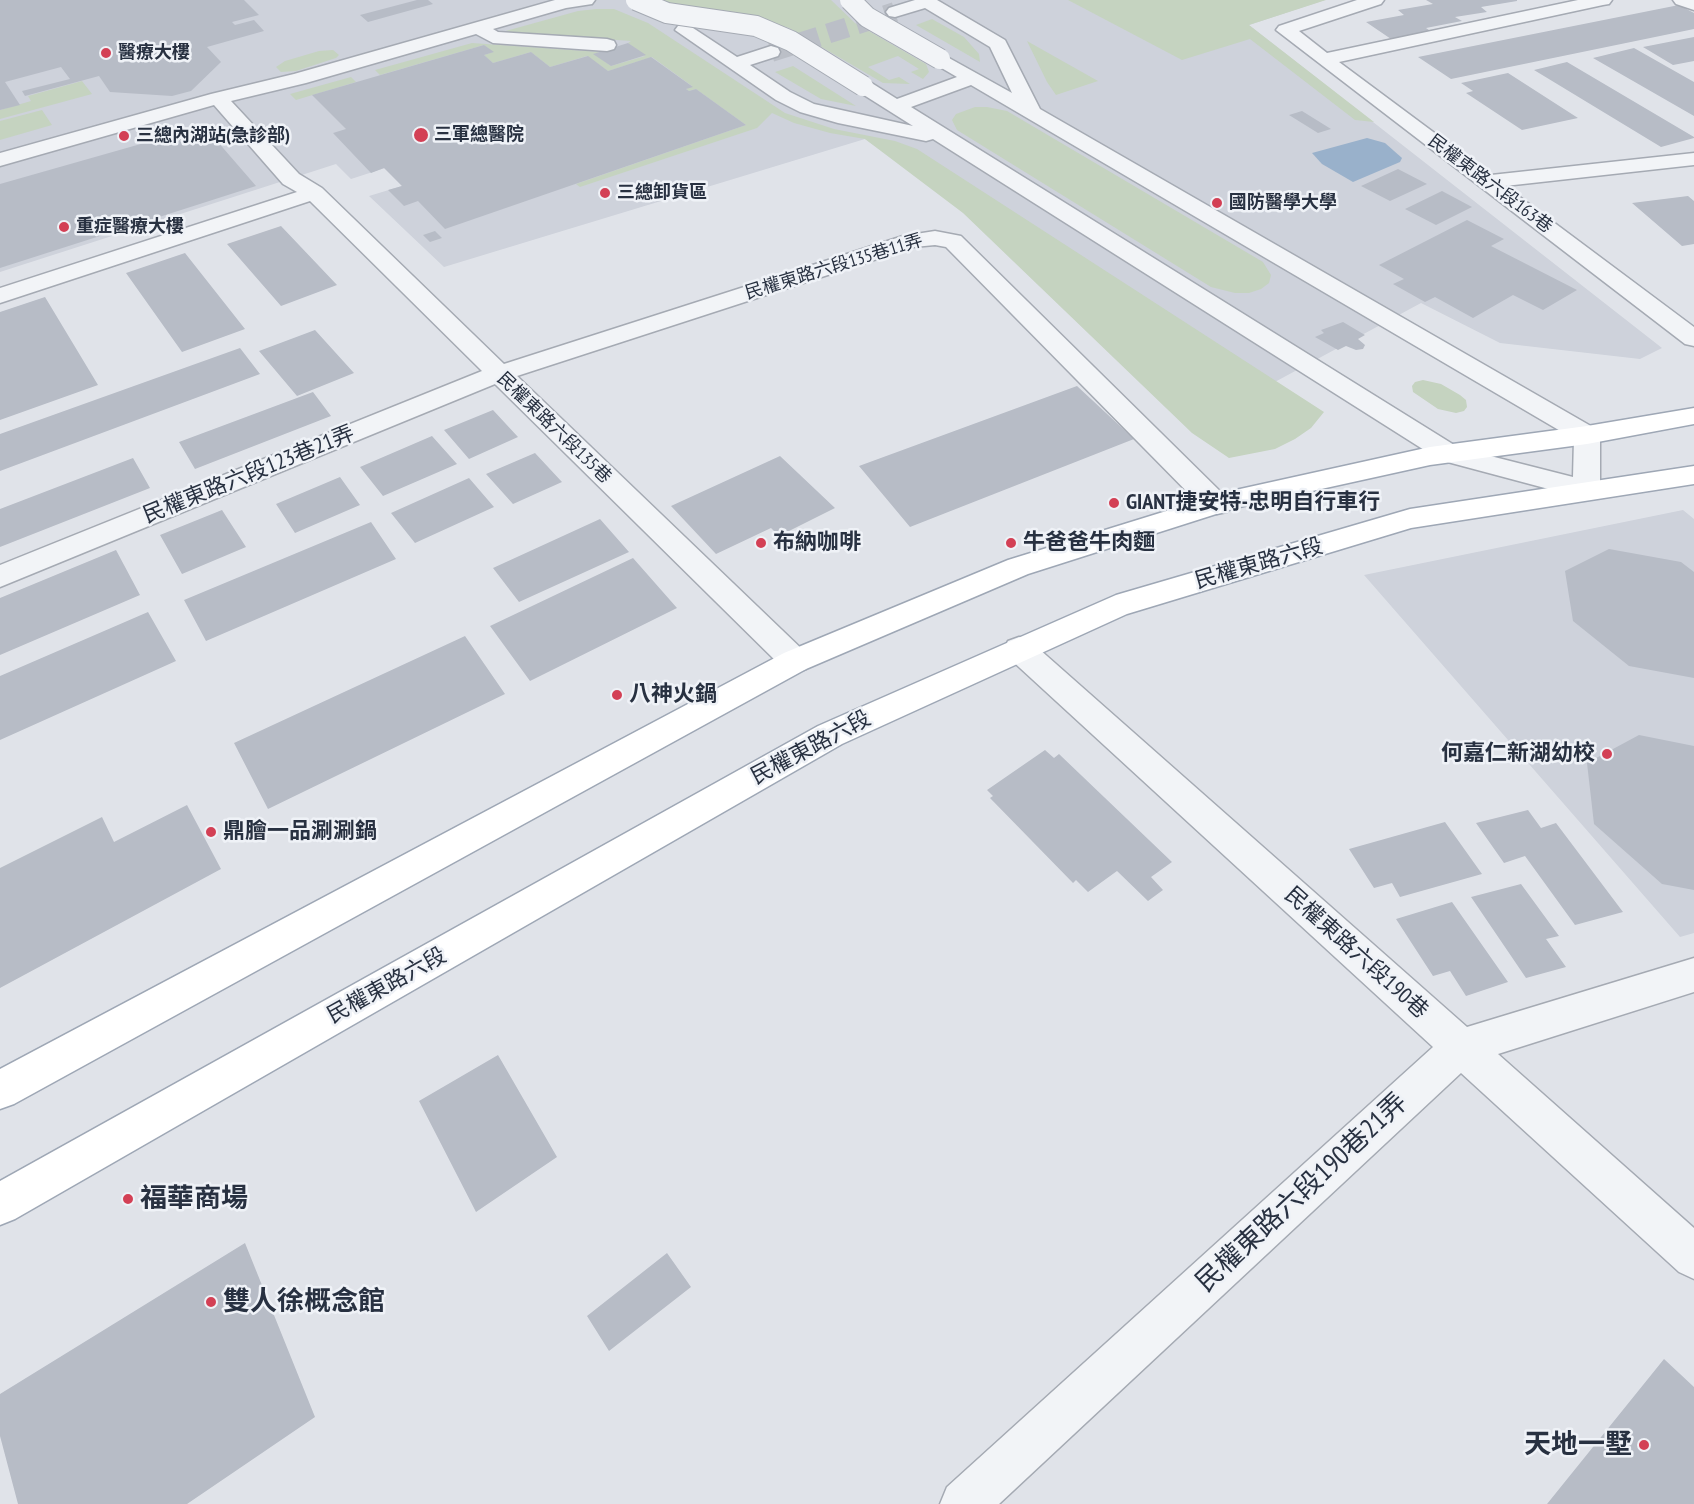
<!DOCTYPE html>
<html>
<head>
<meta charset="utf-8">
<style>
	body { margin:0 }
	canvas { display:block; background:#e0e3e9 }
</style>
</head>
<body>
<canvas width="1694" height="1504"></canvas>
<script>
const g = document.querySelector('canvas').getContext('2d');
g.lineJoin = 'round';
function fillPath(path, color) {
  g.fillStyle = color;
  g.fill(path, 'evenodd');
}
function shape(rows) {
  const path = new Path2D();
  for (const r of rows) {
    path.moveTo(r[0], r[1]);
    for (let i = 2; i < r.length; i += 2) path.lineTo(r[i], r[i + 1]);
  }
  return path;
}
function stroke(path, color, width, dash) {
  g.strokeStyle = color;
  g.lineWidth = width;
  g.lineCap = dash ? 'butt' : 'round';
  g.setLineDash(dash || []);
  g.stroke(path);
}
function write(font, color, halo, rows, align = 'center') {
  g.font = font + ' "PT Sans Narrow","Noto Sans TC",sans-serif';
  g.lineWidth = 5;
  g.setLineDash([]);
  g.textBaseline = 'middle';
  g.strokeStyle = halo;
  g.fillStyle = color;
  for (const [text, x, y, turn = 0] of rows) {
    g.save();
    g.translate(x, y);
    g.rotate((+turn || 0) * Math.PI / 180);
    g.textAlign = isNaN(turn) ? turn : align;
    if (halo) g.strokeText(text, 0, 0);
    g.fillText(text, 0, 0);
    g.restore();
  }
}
const built = shape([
	[0,0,1325,0,1249,25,1662,348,1640,359,1500,343,1421,303,1273,383,975,217,865,139,444,267,369,196,402,186,385,168,351,179,336,164,0,272],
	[1683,510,1694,519,1694,933,1680,937,1364,575]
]);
const green = shape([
	[658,0,831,0,855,23,926,64,929,72,923,79,911,72,919,69,898,56,868,67,889,80,899,77,910,84,883,83,789,28,766,21,677,6],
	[1068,0,1326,0,1249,25,1374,122,1355,120,1250,39,1182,60],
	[596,9,614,9,648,23,785,113,834,129,895,141,917,149,1324,412,1311,428,1295,439,1275,449,1229,458,1192,433,963,213,865,139,830,133,794,123,772,113,757,128,580,187,576,184,746,125,696,89,689,91,686,89,692,86,652,57,608,71,587,56,550,67,531,52,493,63,484,55,493,52,484,45,380,75,375,70,472,43,600,52,594,54,611,66,645,56,628,43,631,41,502,32,578,11],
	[932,19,964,37,979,54,980,62,916,25],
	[1027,41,1098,81,1056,95,1047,82],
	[333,50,339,55,336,58,296,71,281,72,276,67,285,61,319,51],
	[793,66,856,106,821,99,775,72],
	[351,77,356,82,296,100,290,94],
	[82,81,92,94,0,119,0,110,31,101,28,96],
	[975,107,987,107,1007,111,1263,262,1271,275,1269,283,1261,289,1249,293,1235,293,1211,287,957,130,952,120,956,114],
	[42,110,52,125,0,140,0,121],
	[1423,380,1441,384,1460,395,1466,400,1467,407,1464,411,1456,413,1438,409,1413,392,1412,386,1415,382]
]);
const water = shape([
	[1367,138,1385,143,1402,158,1400,162,1353,182,1322,164,1312,153]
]);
const building = shape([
	[0,0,244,0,259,15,232,22,235,25,254,20,264,31,207,47,221,62,191,91,172,96,110,92,99,76,25,96,22,91,70,79,61,67,5,82,20,105,0,110],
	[417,0,428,0,433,4,368,22,360,15],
	[1426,0,1517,0,1517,1,1481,7,1487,12,1455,17,1462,21,1426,28,1432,32,1391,39,1366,22,1404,15,1398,10,1433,4],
	[1679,5,1694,13,1694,29,1451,79,1418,57],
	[1694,37,1694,61,1673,65,1643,47],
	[628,43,646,55,611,66,593,54],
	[484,45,494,52,484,55,493,63,531,52,550,67,588,56,608,71,651,57,693,87,686,89,689,91,696,89,746,125,445,229,418,201,404,206,388,190,402,186,384,168,371,173,333,133,346,129,312,95],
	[1634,48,1694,82,1694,116,1593,58],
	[1567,62,1694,137,1694,138,1661,147,1534,70],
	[1508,73,1578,118,1522,130,1466,93,1473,91,1461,83],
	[1302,111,1331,129,1318,133,1289,115],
	[204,126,256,186,0,268,0,184],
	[1398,169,1427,184,1390,201,1361,186],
	[1442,191,1472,207,1436,225,1405,209],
	[1688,196,1694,201,1694,244,1682,246,1632,203],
	[1467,220,1504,239,1491,246,1577,290,1543,310,1513,295,1473,318,1435,297,1425,302,1393,284,1404,279,1379,265],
	[281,226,337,285,281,306,227,244],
	[435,231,442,238,430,242,423,235],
	[185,253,245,329,182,352,126,273],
	[45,297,98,385,0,420,0,312],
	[1343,322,1365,335,1358,339,1365,345,1363,349,1356,350,1346,346,1338,350,1315,337,1324,333,1321,330],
	[315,330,354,373,297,396,259,351],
	[240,348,260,374,0,471,0,434],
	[1077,386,1134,439,910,527,859,466],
	[313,392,331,416,195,469,179,442],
	[493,410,518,437,469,459,444,430],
	[432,436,457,464,383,496,360,467],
	[535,453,562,482,513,504,486,474],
	[780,456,835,508,779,536,771,528,716,554,671,506],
	[133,458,150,488,0,547,0,509],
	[340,477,360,505,295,533,276,504],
	[469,478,494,507,415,543,391,513],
	[222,510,246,547,182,574,160,535],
	[600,519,629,552,519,602,493,568],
	[371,522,396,559,206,641,184,600],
	[1609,549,1681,562,1694,572,1694,678,1629,666,1573,621,1565,571],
	[116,550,140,595,0,655,0,598],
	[633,558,677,608,530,681,490,626],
	[148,612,176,661,0,740,0,676],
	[465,636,505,694,268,809,234,743],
	[1639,735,1694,746,1694,890,1662,884,1594,824,1587,763],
	[1045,750,1054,758,1059,754,1172,862,1151,877,1163,890,1148,901,1117,871,1088,892,1076,880,1073,883,990,798,993,796,987,790],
	[187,805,221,869,0,988,0,868,102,817,114,842],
	[1528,810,1541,828,1556,823,1623,912,1575,925,1525,856,1504,863,1476,823],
	[1445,822,1482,874,1400,897,1392,883,1374,888,1349,849],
	[1521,884,1559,936,1546,939,1566,967,1526,978,1471,897],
	[1452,902,1508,982,1466,996,1450,971,1433,976,1396,919],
	[498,1055,557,1157,476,1212,419,1101],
	[245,1243,315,1417,187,1504,18,1504,0,1436,0,1394],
	[667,1253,691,1287,609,1351,587,1316],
	[1664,1359,1694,1387,1694,1504,1547,1504]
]);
const minorTunnel = shape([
	[771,52,895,12]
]);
const minor = shape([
	[555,0,595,0,592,4,566,8,493,29,498,32,607,39,614,41,616,45,614,49,607,51,493,43,476,34,306,83,231,101,299,174,322,188,504,364,903,236,935,231,961,236,1227,498,1231,505,1227,512,1217,514,1207,512,946,247,935,245,914,247,517,376,806,653,811,661,806,669,795,673,784,669,495,384,0,587,0,565,482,371,310,201,0,303,0,288,297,192,283,184,214,105,0,166,0,153,211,94,294,74,555,0],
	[915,0,937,0,1005,40,1040,109,1596,429,1600,435,1600,490,1596,497,1586,499,1440,460,933,139,926,141,838,123,800,112,776,100,675,30,678,26,690,26,737,57,771,46,778,48,780,52,778,56,750,65,790,92,814,104,913,126,856,90,853,86,856,82,870,82,897,99,957,77,933,63,931,59,933,55,940,53,1012,93,990,47,925,8,895,17,889,16,886,12,889,8,915,0],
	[971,85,1574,439,1573,477,1459,448,911,107,971,85],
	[1357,0,1384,0,1381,4,1299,31,1327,53,1578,0,1612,0,1609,4,1603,5,1339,62,1491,175,1694,153,1694,165,1505,186,1694,327,1694,346,1685,344,1276,30,1279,26,1357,0],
	[1673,0,1694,0,1694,10,1676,4,1673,0],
	[1019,637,1030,641,1467,1027,1694,958,1694,992,1498,1054,1694,1228,1694,1279,1679,1272,1461,1073,999,1504,940,1504,947,1487,1433,1047,1008,657,1004,649,1008,641,1019,637]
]);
const major = shape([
	[1694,408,1694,424,1587,444,1430,465,1235,508,1028,574,806,669,14,1104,0,1109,0,1069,784,653,1008,560,1231,491,1430,447,1587,426,1694,408],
	[1694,466,1694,484,1411,528,1127,614,842,744,15,1219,0,1225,0,1181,818,726,1116,595,1410,509,1694,466]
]);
const minorBridge = shape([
	[636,0,667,13,756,26,791,41,863,86],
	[850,0,867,17,940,59]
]);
const markers = [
	[106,53,6,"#d34055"],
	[421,135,8,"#d34055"],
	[124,136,6,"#d34055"],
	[605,193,6,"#d34055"],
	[1217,203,6,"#d34055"],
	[64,227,6,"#d34055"],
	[1114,503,6,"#d34055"],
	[761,543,6,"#d34055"],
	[1011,543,6,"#d34055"],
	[617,695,6,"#d34055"],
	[1607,754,6,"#d34055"],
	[211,832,6,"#d34055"],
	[128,1199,6,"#d34055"],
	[211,1302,6,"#d34055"],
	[1644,1445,6,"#d34055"]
];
const farPoinames = [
	["醫療大樓",118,53],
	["三軍總醫院",434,135],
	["三總內湖站(急診部)",136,136],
	["三總卸貨區",617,193],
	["國防醫學大學",1229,203],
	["重症醫療大樓",76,227]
];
const farStreetnames = [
	["民權東路六段163巷",1490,184,37],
	["民權東路六段135巷11弄",834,267,-17],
	["民權東路六段135巷",554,428,44]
];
const streetNames = [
	["民權東路六段123巷21弄",249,475,-22],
	["民權東路六段",1259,564,-16],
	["民權東路六段",811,748,-28],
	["民權東路六段190巷",1356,953,42],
	["民權東路六段",387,986,-29]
];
const poiNames = [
	["GIANT捷安特-忠明自行車行",1126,503],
	["布納咖啡",773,543],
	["牛爸爸牛肉麵",1023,543],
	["八神火鍋",629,695],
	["何嘉仁新湖幼校",1595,754,"right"],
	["鼎膾一品涮涮鍋",223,832]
];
const nearStreetnames = [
	["民權東路六段190巷21弄",1302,1193,-43]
];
const nearPoinames = [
	["福華商場",140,1199],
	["雙人徐概念館",223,1302],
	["天地一墅",1632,1445,"right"]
];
fillPath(built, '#ced2db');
fillPath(green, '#c5d3c0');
fillPath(water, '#99b1cb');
fillPath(building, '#b7bcc6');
stroke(minorTunnel, '#bbbfc7', 20, [20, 10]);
stroke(minor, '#a5aab3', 3);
stroke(major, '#9ea7b5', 3);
fillPath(minor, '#f2f4f7');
fillPath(major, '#fff');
stroke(minorBridge, '#a5aab3', 22, []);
stroke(minorBridge, '#f2f4f7', 20);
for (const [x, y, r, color] of markers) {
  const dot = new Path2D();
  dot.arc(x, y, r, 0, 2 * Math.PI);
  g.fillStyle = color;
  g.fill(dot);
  stroke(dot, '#eff2f7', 2);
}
write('bold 18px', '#283141', '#eff2f7', farPoinames, 'left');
write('18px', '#283141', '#eff2f7', farStreetnames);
write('22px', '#283141', '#eff2f7', streetNames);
write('bold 22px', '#283141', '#eff2f7', poiNames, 'left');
write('27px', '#283141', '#eff2f7', nearStreetnames);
write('bold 27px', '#283141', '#eff2f7', nearPoinames, 'left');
</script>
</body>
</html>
